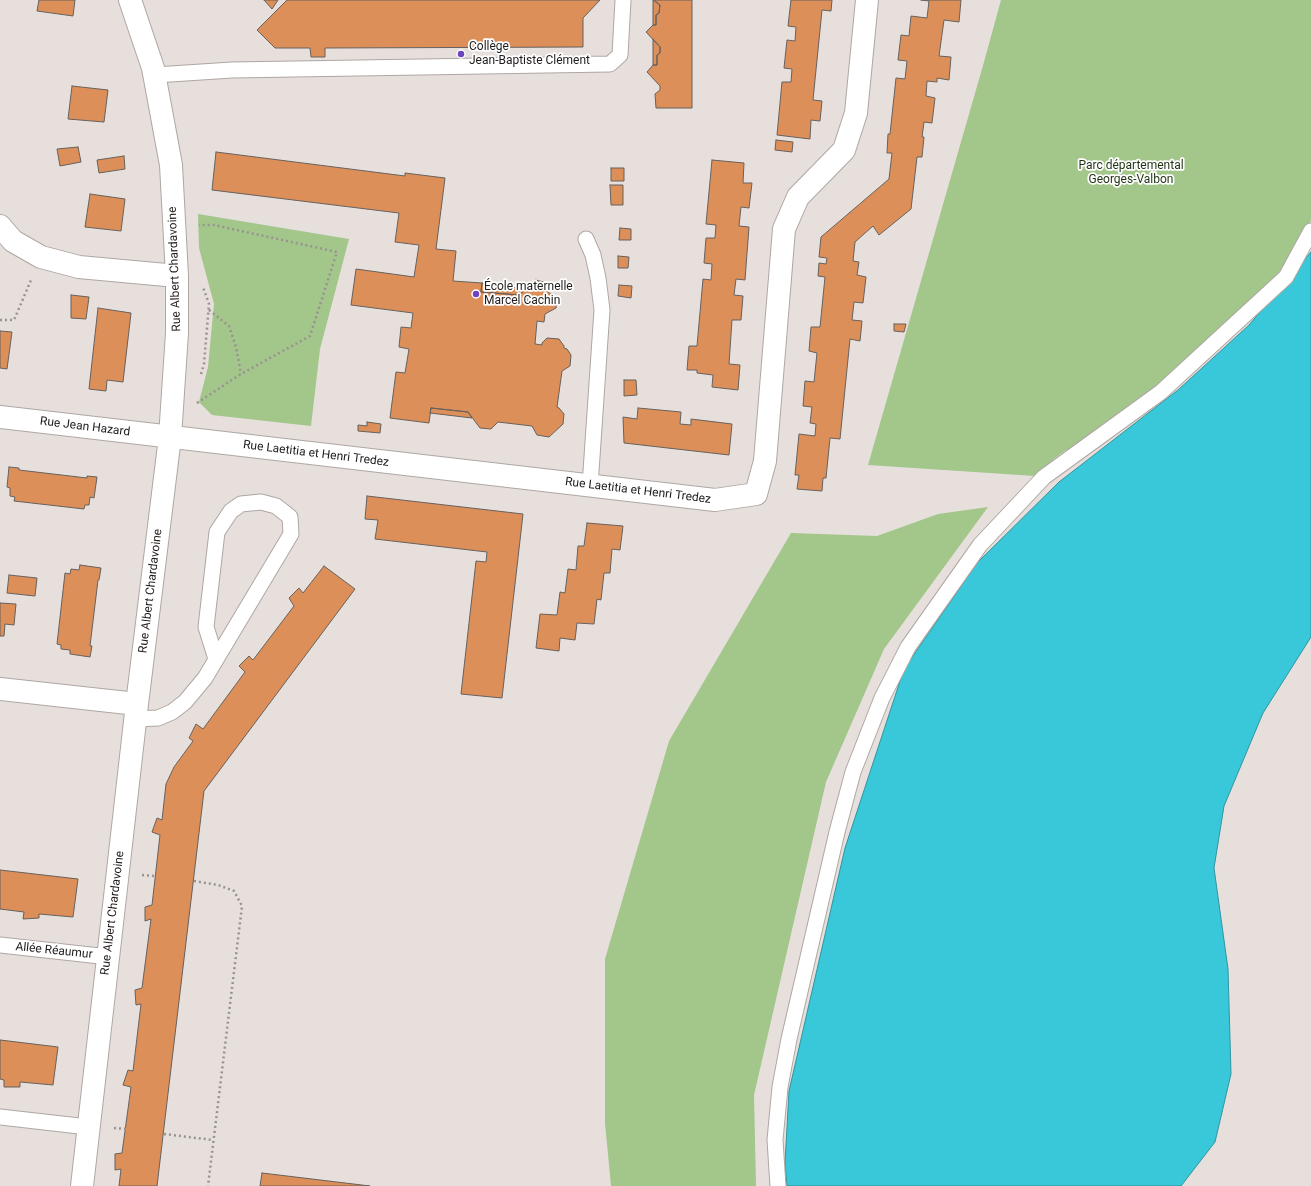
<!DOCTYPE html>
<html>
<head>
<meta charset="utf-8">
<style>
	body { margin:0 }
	canvas { display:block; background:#e6dfdb }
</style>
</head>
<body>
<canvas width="1311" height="1186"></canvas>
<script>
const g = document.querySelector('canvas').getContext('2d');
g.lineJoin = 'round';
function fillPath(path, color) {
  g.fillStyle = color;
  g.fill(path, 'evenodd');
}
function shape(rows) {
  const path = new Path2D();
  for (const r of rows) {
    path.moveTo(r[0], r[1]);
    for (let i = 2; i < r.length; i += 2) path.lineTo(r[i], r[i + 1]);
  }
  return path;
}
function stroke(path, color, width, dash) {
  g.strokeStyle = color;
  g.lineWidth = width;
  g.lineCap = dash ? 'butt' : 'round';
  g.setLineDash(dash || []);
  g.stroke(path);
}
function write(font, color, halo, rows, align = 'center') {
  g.font = font + ' Roboto,sans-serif';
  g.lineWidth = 3.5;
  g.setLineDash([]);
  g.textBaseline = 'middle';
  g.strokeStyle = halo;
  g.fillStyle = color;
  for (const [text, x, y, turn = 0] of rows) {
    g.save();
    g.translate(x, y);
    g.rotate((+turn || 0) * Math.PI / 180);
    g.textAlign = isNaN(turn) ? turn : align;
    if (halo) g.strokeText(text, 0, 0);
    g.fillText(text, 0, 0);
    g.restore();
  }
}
const green = shape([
	[1001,0,1311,0,1311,219,1306,240,1235,324,1086,446,1066,450,1055,458,1035,476,868,465,984,62],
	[198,214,349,239,320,349,311,426,212,415,199,402,208,367,214,304,199,248],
	[988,507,884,649,826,782,754,1095,756,1186,611,1186,605,1123,605,959,669,741,791,533,877,536,938,514]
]);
const water = shape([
	[1311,252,1311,637,1263,713,1224,806,1214,868,1228,969,1231,1074,1215,1142,1181,1186,787,1186,785,1163,789,1091,845,848,904,669,977,563,1059,482,1178,390,1249,325,1311,252]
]);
const building = shape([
	[39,0,75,0,73,16,37,11,39,0],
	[264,0,278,0,272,9,264,0],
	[287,0,600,0,583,18,583,47,325,48,325,57,311,57,310,48,275,48,257,30,287,0],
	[653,0,660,5,659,13,656,15,656,25,653,25,653,0],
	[654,0,692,0,692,108,656,108,655,94,660,90,660,86,647,72,653,65,657,65,657,55,660,53,660,47,646,32,653,25,656,25,656,15,659,13,660,5,654,0],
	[791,0,832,0,831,11,822,10,813,100,822,101,820,121,811,120,810,139,777,135,782,82,791,82,792,69,784,68,787,40,795,41,796,27,788,26,791,0],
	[921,0,961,0,959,22,944,20,939,56,951,57,949,80,937,78,937,82,927,81,926,96,935,98,932,123,924,122,922,137,924,137,922,157,917,157,911,209,879,235,873,226,855,242,853,261,859,262,857,275,866,277,863,303,854,302,852,320,862,321,860,341,850,339,840,439,830,438,826,478,823,478,822,491,797,489,799,475,795,475,799,434,815,436,816,424,810,423,812,407,803,406,805,381,814,382,817,353,809,351,811,327,820,327,825,277,818,276,819,263,826,264,827,258,819,257,821,237,889,179,892,153,887,153,888,134,890,134,896,78,905,79,907,61,898,60,901,35,909,36,911,16,927,18,929,1,921,0],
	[653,39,660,47,660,53,657,55,657,65,653,65,653,39],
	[72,86,108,90,104,122,68,119,72,86],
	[776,140,793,142,792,152,775,150,776,140],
	[78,147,81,162,60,166,57,149,78,147],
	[216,152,405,176,405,173,445,178,436,249,456,251,453,281,482,283,481,292,519,295,526,289,528,289,528,287,535,280,544,282,548,290,548,292,557,298,556,308,545,314,544,322,537,321,535,344,542,345,542,343,547,338,559,339,564,346,564,348,567,349,571,355,570,366,562,371,557,407,559,408,564,414,563,424,549,437,537,435,532,426,498,422,491,429,480,428,468,412,431,408,429,423,390,418,396,372,405,373,409,349,399,347,401,327,411,328,413,313,351,305,356,269,414,277,419,245,395,242,399,213,212,190,216,152],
	[124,156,125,169,99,173,97,160,124,156],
	[712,160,744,163,743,183,752,183,749,208,741,207,739,226,749,227,745,280,736,279,734,295,743,296,741,320,732,320,729,364,740,365,738,390,712,387,713,375,697,373,697,370,687,370,689,346,697,346,703,279,711,280,712,264,704,263,706,238,715,238,716,225,706,224,712,160],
	[611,168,624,168,624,181,611,181,611,168],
	[610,185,623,185,623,205,611,205,610,185],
	[90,194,125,199,121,231,85,227,90,194],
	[620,228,631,229,631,240,619,240,620,228],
	[618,256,629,257,628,268,618,268,618,256],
	[482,283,526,289,519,295,481,292,482,283],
	[619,285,632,286,631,298,618,296,619,285],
	[71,295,89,297,86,319,71,318,71,295],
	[98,308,131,313,123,382,107,380,106,391,89,389,98,308],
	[894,324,906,324,904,332,894,331,894,324],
	[0,331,12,332,7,369,0,368,0,331],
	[624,380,636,380,637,395,624,396,624,380],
	[431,408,468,412,472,418,430,413,431,408],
	[638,408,681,412,680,424,691,425,691,419,732,424,729,455,624,443,623,417,637,419,638,408],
	[367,422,381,424,380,433,358,431,358,425,367,426,367,422],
	[9,467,19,468,19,470,87,478,87,476,97,477,94,498,90,497,89,505,85,505,84,509,14,501,15,497,10,496,10,488,7,487,9,467],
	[367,496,523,514,502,698,461,694,476,561,486,562,487,552,375,539,378,520,365,519,367,496],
	[587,523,623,526,620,550,612,549,610,573,604,573,601,600,597,599,594,624,577,623,575,640,560,638,559,651,536,648,540,614,557,615,560,592,565,593,568,569,576,570,578,546,584,546,587,523],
	[80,565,101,568,99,580,98,580,90,646,92,646,90,657,70,654,70,650,61,649,61,645,57,644,65,573,70,574,71,569,79,570,80,565],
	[324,566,355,589,204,791,157,1186,119,1186,121,1169,115,1170,115,1154,122,1153,131,1087,123,1085,128,1070,133,1071,141,1004,136,1005,135,990,142,988,151,919,145,921,145,907,152,905,160,835,152,832,157,818,162,820,166,784,174,767,193,741,189,738,196,724,203,729,245,672,239,666,249,656,253,660,294,606,289,598,299,588,303,593,324,566],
	[9,575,37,578,35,596,7,593,9,575],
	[0,603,16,604,14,625,5,624,4,636,0,636,0,603],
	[0,870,78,879,73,917,39,914,39,918,23,919,24,912,0,909,0,870],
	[0,1040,58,1047,53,1085,20,1082,20,1087,4,1087,4,1080,0,1079,0,1040],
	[262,1173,370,1186,260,1186,262,1173]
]);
const path = shape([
	[209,310,229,326,236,347,241,374],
	[0,320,14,320,31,280],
	[201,374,204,364,209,304,203,287],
	[197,403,241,374,310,336,337,252,214,225,199,225],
	[142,875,155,876],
	[194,881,218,885,234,891,242,906,208,1186],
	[114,1128,126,1129],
	[164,1134,213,1140]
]);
const lane = shape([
	[155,75,232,70,610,64,620,55,623,0],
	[586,239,593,255,598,278,602,310,590,486],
	[135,719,158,718,172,712,185,702,205,678,291,534,290,517,276,506,261,502,241,504,231,511,217,532,206,627,216,659],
	[0,945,109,957],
	[0,1117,88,1127],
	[778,1186,775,1140,780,1087,789,1039,837,832,853,772,882,698,908,647,980,545,1044,477,1161,392,1286,277,1311,231]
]);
const street = shape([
	[0,226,13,241,41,257,79,267,177,276],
	[0,417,715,500,756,494,765,461,784,229,798,197,844,150,856,113,867,0],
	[0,689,137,704],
	[82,1186,137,704,170,437,177,333,177,276,171,165,153,68,130,0]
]);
const markers = [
	[461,54,4,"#6c45be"],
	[476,294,4,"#6c45be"]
];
const poiNames = [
	["Collège",469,47],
	["Jean-Baptiste Clément",469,61],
	["École maternelle",484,287],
	["Marcel Cachin",484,301]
];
const parkNames = [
	["Parc départemental",1131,166],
	["Georges-Valbon",1131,180]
];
const streetNames = [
	["Rue Albert Chardavoine",175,269,-92],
	["Rue Jean Hazard",85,427,7],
	["Rue Laetitia et Henri Tredez",316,454,7],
	["Rue Laetitia et Henri Tredez",638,491,7],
	["Rue Albert Chardavoine",151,591,-83],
	["Rue Albert Chardavoine",113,913,-83],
	["Allée Réaumur",54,951,6]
];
fillPath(green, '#a3c68b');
fillPath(water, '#39c8d9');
stroke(water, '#3194a0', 1);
fillPath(building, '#dd8f59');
stroke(building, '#67615d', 1);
stroke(lane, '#aea7a3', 17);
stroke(street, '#aea7a3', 24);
stroke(path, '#989290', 2.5, [2, 3]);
stroke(lane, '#fff', 15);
stroke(street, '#fff', 22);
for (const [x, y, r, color] of markers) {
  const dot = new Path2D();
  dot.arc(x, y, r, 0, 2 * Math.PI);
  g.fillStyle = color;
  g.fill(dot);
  stroke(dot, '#fff', 1.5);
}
write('12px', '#1f1c1b', '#fff', poiNames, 'left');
write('12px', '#1f3211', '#fff', parkNames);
write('12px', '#1f1c1b', '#fff', streetNames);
</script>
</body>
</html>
